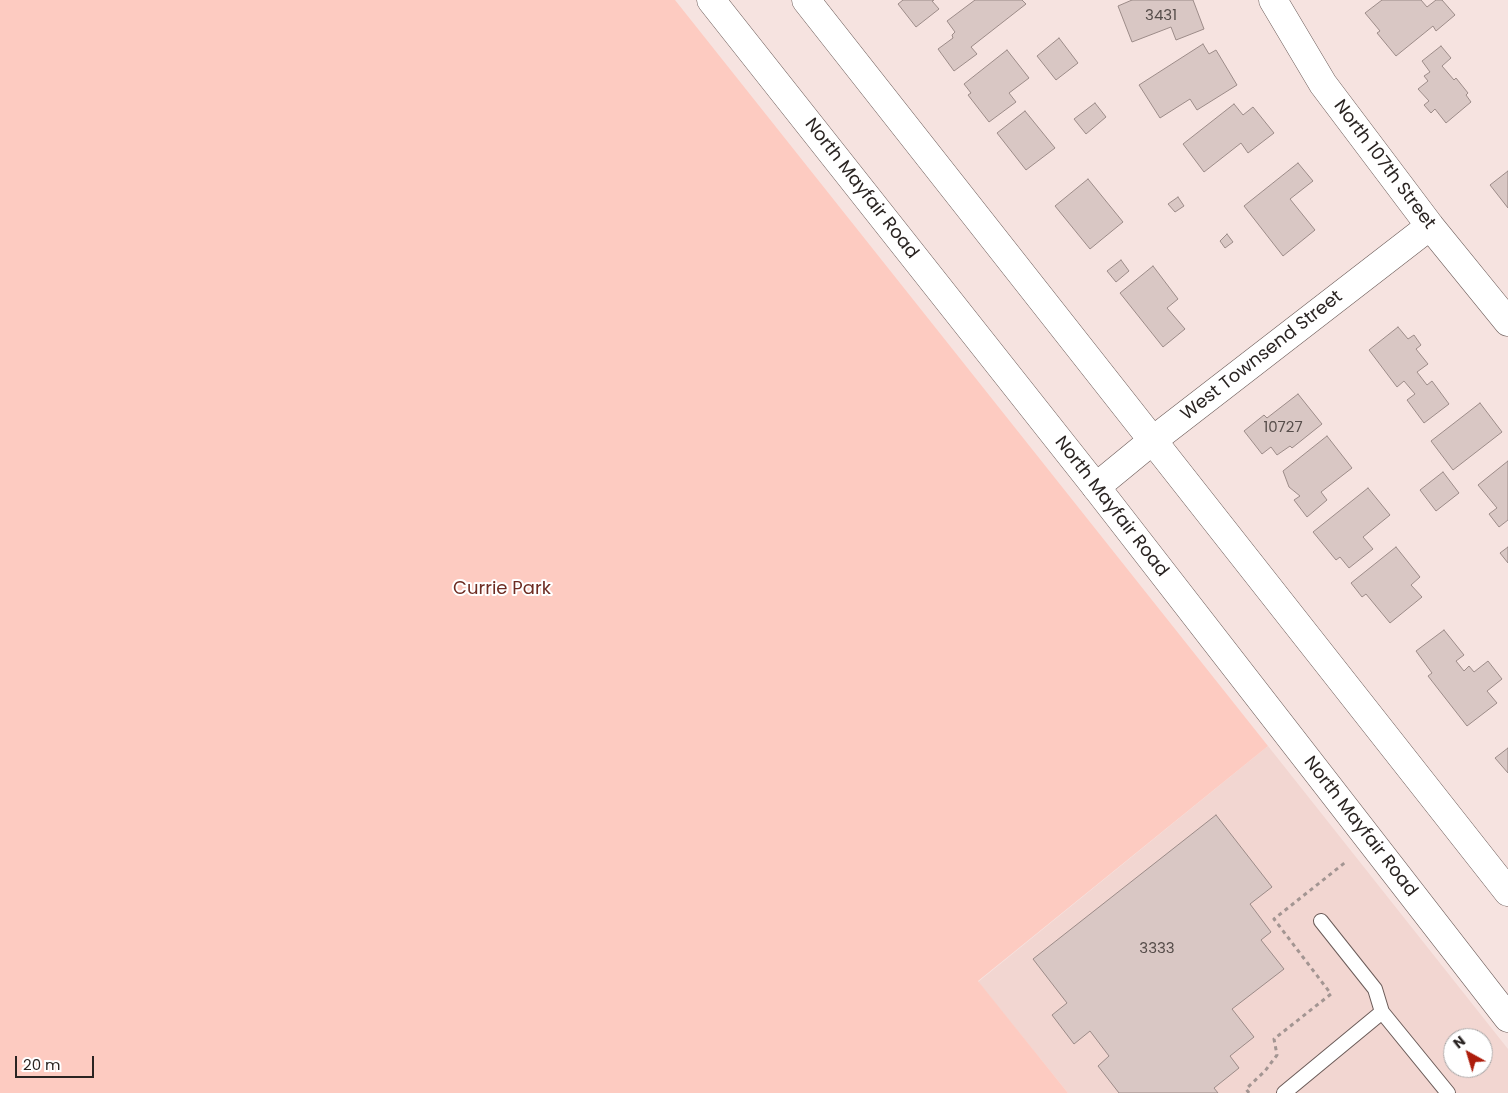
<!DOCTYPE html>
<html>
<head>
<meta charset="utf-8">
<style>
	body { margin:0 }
	#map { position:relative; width:1508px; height:1093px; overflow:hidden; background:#f6e3e0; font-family:Poppins,sans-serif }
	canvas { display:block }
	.north { position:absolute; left:1443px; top:1028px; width:50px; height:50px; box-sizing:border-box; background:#fff; border:1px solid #aaa7a7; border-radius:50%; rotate:321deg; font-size:14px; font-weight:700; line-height:20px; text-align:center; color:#2a2422 }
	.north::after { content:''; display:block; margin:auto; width:18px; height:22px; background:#ad1d0c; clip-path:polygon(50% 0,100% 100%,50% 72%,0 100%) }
	.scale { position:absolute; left:15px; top:1056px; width:79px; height:22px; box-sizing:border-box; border:2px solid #2a2422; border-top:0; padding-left:6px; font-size:15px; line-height:18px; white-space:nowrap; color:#2a2422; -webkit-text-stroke:4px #fff; paint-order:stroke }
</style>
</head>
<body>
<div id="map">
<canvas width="1508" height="1093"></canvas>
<div class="north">N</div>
<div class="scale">20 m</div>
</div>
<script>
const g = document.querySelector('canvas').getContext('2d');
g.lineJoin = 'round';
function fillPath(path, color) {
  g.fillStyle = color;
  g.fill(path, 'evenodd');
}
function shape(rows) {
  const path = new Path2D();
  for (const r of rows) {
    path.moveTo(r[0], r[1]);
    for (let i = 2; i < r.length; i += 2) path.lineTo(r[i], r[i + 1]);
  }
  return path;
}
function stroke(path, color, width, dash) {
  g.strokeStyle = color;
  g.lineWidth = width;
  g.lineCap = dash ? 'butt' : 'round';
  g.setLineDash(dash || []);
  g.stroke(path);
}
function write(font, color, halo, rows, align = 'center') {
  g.font = font + ' Poppins,sans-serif';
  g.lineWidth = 4;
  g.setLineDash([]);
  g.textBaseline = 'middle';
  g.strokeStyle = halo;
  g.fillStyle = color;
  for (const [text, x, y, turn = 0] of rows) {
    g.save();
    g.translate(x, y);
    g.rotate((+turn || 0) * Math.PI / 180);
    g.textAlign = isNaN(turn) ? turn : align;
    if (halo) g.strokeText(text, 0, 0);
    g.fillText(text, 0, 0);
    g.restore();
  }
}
const built = shape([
	[1268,746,1508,1049,1508,1093,1068,1093,978,982],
	[1453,1038,1483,1038,1483,1068,1453,1068]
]);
const green = shape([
	[0,0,675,0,1268,746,978,981,1068,1093,0,1093]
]);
const building = shape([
	[903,0,934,0,932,1,939,9,916,27,898,4,903,0],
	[975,0,1022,0,1026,4,971,47,977,54,954,71,938,49,953,38,952,35,955,32,947,21,975,0],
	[1132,0,1193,0,1204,29,1176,40,1171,27,1132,42,1118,6,1132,0],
	[1382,0,1421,0,1427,7,1436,0,1442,0,1455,15,1436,31,1433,26,1396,56,1377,33,1380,31,1365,13,1382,0],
	[1059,38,1078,63,1056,80,1037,56,1059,38],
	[1203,44,1209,54,1216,50,1237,85,1197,110,1190,99,1160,118,1139,85,1203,44],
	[1441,46,1451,58,1442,66,1454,80,1456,78,1468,93,1466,95,1471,102,1446,123,1435,109,1431,113,1424,105,1429,101,1418,89,1428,81,1424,76,1430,72,1422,61,1441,46],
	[1007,50,1029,78,1009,93,1016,102,989,122,968,95,971,93,964,84,1007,50],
	[1095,103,1106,117,1086,134,1074,119,1095,103],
	[1234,104,1243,115,1253,107,1274,133,1248,153,1241,143,1204,172,1183,144,1234,104],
	[1025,111,1055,148,1026,170,997,133,1025,111],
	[1298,163,1313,181,1290,199,1315,230,1283,256,1244,206,1298,163],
	[1508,171,1508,208,1490,185,1508,171],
	[1088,179,1123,222,1090,249,1055,206,1088,179],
	[1178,197,1184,206,1175,212,1168,204,1178,197],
	[1227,234,1233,242,1225,248,1220,241,1227,234],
	[1121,260,1129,271,1116,282,1107,271,1121,260],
	[1153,266,1178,299,1167,308,1185,329,1163,347,1120,293,1153,266],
	[1398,327,1408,339,1414,335,1421,345,1416,349,1428,364,1417,372,1427,385,1432,381,1449,404,1424,423,1407,400,1415,394,1404,381,1397,387,1369,350,1398,327],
	[1298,394,1322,424,1292,448,1290,446,1277,455,1271,447,1262,454,1244,431,1264,415,1267,418,1298,394],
	[1480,403,1502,432,1453,470,1431,441,1480,403],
	[1327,436,1352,468,1321,492,1327,500,1307,517,1294,500,1300,496,1289,487,1283,471,1327,436],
	[1508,461,1508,520,1499,527,1489,514,1497,508,1478,485,1508,461],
	[1443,472,1459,493,1436,511,1420,490,1443,472],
	[1368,488,1390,515,1363,537,1373,549,1349,568,1340,557,1336,560,1313,532,1368,488],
	[1396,547,1420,577,1411,585,1422,597,1390,623,1366,594,1362,597,1351,583,1396,547],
	[1508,547,1508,563,1500,553,1508,547],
	[1444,630,1464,655,1456,661,1464,671,1469,666,1474,672,1488,661,1502,679,1487,691,1497,703,1467,726,1428,676,1432,673,1416,651,1444,630],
	[1508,748,1508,773,1495,758,1508,748],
	[1216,815,1272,887,1250,904,1271,932,1261,940,1284,969,1232,1009,1254,1037,1230,1056,1239,1068,1214,1088,1218,1093,1119,1093,1098,1066,1109,1056,1090,1031,1074,1044,1052,1015,1067,1003,1033,959,1216,815]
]);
const path = shape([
	[1249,1093,1246,1089,1265,1071,1277,1055,1274,1039,1331,994,1274,919,1347,861]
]);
const service = shape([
	[1321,921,1375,989,1382,1012],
	[1284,1093,1382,1012,1448,1093]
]);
const minor = shape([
	[1273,0,1323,84,1430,226,1508,322],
	[1096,487,1152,441,1430,226]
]);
const primary = shape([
	[711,0,1096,487,1508,1018],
	[806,0,1508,892]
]);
const numberNames = [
	["3431",1161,16],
	["10727",1283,428],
	["3333",1157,949]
];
const streetNames = [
	["North 107th Street",1384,165,53],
	["North Mayfair Road",861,189,52],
	["West Townsend Street",1262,356,-38],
	["North Mayfair Road",1111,507,52],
	["North Mayfair Road",1360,827,52]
];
const parkNames = [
	["Currie Park",502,589]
];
fillPath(built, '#f2d6d1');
fillPath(green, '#fdcbc1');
fillPath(building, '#d9c7c4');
stroke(building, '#9c8b88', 1);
stroke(service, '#6c5c59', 16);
stroke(minor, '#6c5c59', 29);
stroke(primary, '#6c5c59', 29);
stroke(path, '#a39592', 3, [4, 4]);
stroke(service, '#fff', 14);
stroke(minor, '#fff', 28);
stroke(primary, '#fff', 28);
write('15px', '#564d4a', null, numberNames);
write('18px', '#2a2422', '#fff', streetNames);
write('18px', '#6e2c22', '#fff', parkNames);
</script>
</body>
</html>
